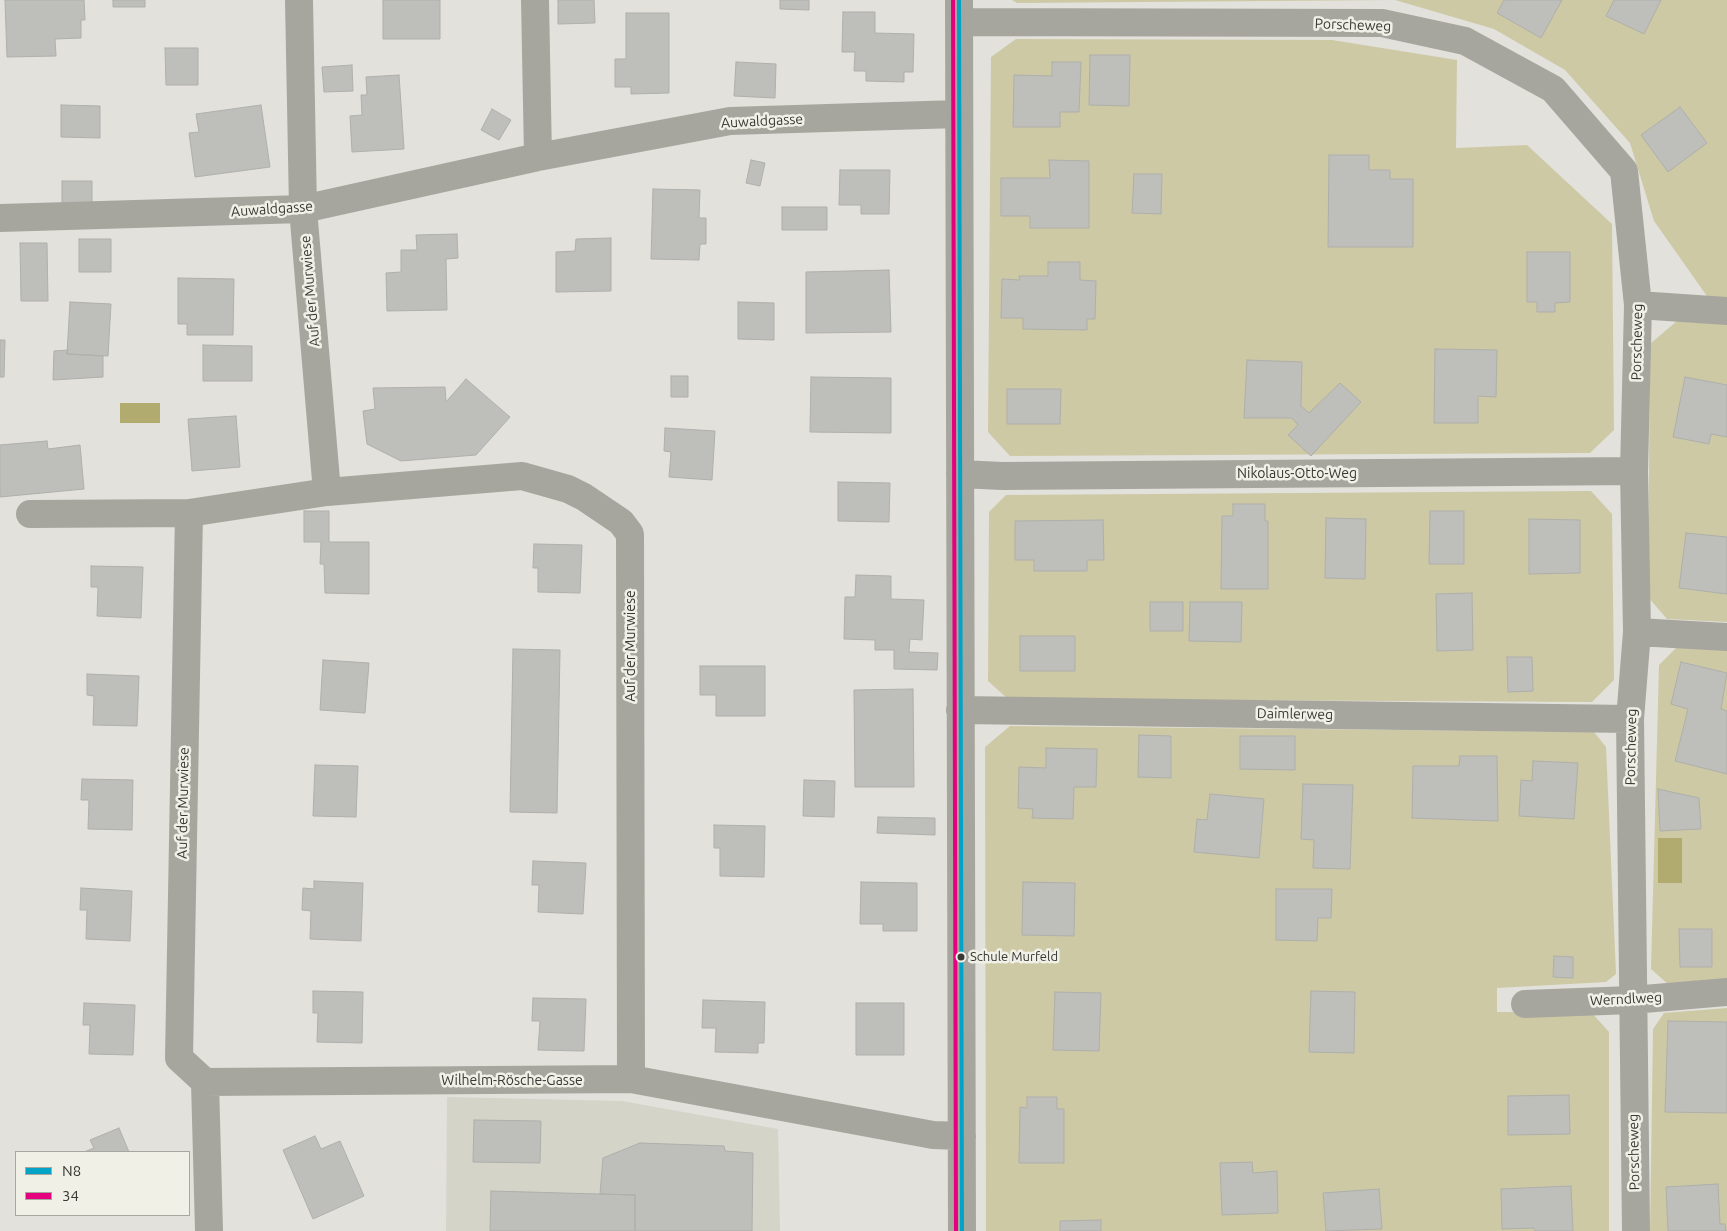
<!DOCTYPE html>
<html>
<head>
<meta charset="utf-8">
<style>
	body { margin:0 }
	#map { position:relative; width:1727px; height:1231px; overflow:hidden; background:#e2e1dc; font-family:Ubuntu,sans-serif }
	canvas { display:block }
	.legend { position:absolute; left:15px; top:1151px; width:175px; height:65px; box-sizing:border-box; background:#f1f0e7; border:1px solid #a7a69f; margin:0; padding:6px 9px; list-style:none; font-size:15px; color:#383834 }
	.legend li { display:flex; align-items:center; gap:10px; height:25px }
	.legend b { width:25px; border:1px solid #a7a69f }
</style>
</head>
<body>
<div id="map">
<canvas width="1727" height="1231"></canvas>
<ul class="legend">
<li><b style="height:6px;background:#03a3c6"></b>N8</li>
<li><b style="height:6px;background:#e5007d"></b>34</li>
</ul>
</div>
<script>
const g = document.querySelector('canvas').getContext('2d');
g.lineJoin = 'round';
function fillPath(path, color) {
  g.fillStyle = color;
  g.fill(path, 'evenodd');
}
function shape(rows) {
  const path = new Path2D();
  for (const r of rows) {
    path.moveTo(r[0], r[1]);
    for (let i = 2; i < r.length; i += 2) path.lineTo(r[i], r[i + 1]);
  }
  return path;
}
function stroke(path, color, width, dash) {
  g.strokeStyle = color;
  g.lineWidth = width;
  g.lineCap = dash ? 'butt' : 'round';
  g.setLineDash(dash || []);
  g.stroke(path);
}
function write(font, color, halo, rows, align = 'center') {
  g.font = font + ' Ubuntu,sans-serif';
  g.lineWidth = 5;
  g.setLineDash([]);
  g.textBaseline = 'middle';
  g.strokeStyle = halo;
  g.fillStyle = color;
  for (const [text, x, y, turn = 0] of rows) {
    g.save();
    g.translate(x, y);
    g.rotate((+turn || 0) * Math.PI / 180);
    g.textAlign = isNaN(turn) ? turn : align;
    if (halo) g.strokeText(text, 0, 0);
    g.fillText(text, 0, 0);
    g.restore();
  }
}
const built = shape([
	[447,1097,622,1101,778,1129,780,1231,446,1231]
]);
const green = shape([
	[1012,0,1727,0,1727,301,1709,299,1654,221,1630,143,1565,70,1494,29,1395,0,1017,3],
	[1016,39,1332,40,1457,60,1456,148,1527,145,1612,224,1614,430,1590,453,1010,456,988,432,991,57],
	[1678,320,1727,324,1727,622,1667,619,1648,597,1650,344],
	[1591,491,1612,514,1614,680,1592,702,1008,699,988,681,989,512,1006,495],
	[1680,644,1727,646,1727,979,1669,985,1651,969,1659,665],
	[1010,726,1594,732,1606,747,1616,974,1606,982,1497,988,1497,1012,1591,1012,1609,1032,1609,1231,986,1231,985,747],
	[1727,1008,1727,1231,1650,1231,1653,1029,1664,1013]
]);
const water = shape([
	[120,403,160,403,160,423,120,423],
	[1658,838,1682,838,1682,883,1658,883]
]);
const building = shape([
	[5,0,84,0,85,20,81,20,81,38,55,39,56,56,7,57,5,0],
	[113,0,145,0,145,7,113,7,113,0],
	[383,0,440,0,440,39,383,39,383,0],
	[558,0,594,0,595,23,558,24,558,0],
	[780,0,809,0,809,10,780,9,780,0],
	[1504,0,1562,0,1541,38,1497,13,1504,0],
	[1614,0,1661,0,1644,34,1606,16,1614,0],
	[843,12,875,12,875,33,914,34,913,72,904,72,904,82,866,81,866,71,854,71,855,52,842,52,843,12],
	[626,13,669,13,669,93,631,94,631,87,615,87,615,59,626,59,626,13],
	[165,48,198,48,198,85,166,85,165,48],
	[1090,55,1130,55,1129,106,1089,105,1090,55],
	[736,62,776,64,775,98,734,96,736,62],
	[1052,62,1081,62,1079,112,1060,112,1060,127,1013,127,1014,75,1052,76,1052,62],
	[352,65,353,91,324,92,322,67,352,65],
	[399,75,404,149,352,152,350,116,362,115,361,95,367,95,366,77,399,75],
	[61,105,100,106,100,138,61,137,61,105],
	[261,105,270,167,195,177,189,133,199,132,196,114,261,105],
	[1680,107,1707,143,1668,172,1641,135,1680,107],
	[492,109,511,120,499,140,481,130,492,109],
	[1329,155,1369,155,1369,170,1390,170,1390,179,1413,179,1413,247,1328,247,1329,155],
	[751,160,765,163,760,186,746,183,751,160],
	[1049,160,1089,161,1089,228,1030,228,1030,216,1001,216,1001,178,1050,178,1049,160],
	[840,170,890,170,889,214,861,214,861,205,839,205,840,170],
	[1134,174,1162,174,1161,214,1132,213,1134,174],
	[62,181,92,181,92,205,62,206,62,181],
	[653,189,700,190,699,218,706,218,706,244,700,244,699,260,651,259,653,189],
	[782,207,827,207,827,230,782,230,782,207],
	[457,234,458,258,446,259,447,310,387,311,386,273,401,272,401,250,417,250,416,235,457,234],
	[611,238,611,291,556,292,556,252,575,251,576,239,611,238],
	[79,239,111,239,111,272,79,272,79,239],
	[20,243,47,243,48,301,21,301,20,243],
	[1527,252,1570,252,1570,302,1555,303,1555,312,1537,312,1537,302,1527,302,1527,252],
	[1048,262,1080,262,1080,280,1096,281,1095,319,1087,319,1087,330,1023,329,1023,318,1001,318,1002,279,1020,280,1019,276,1048,276,1048,262],
	[889,270,891,332,806,333,806,272,889,270],
	[178,278,234,279,233,335,187,335,187,324,178,324,178,278],
	[70,302,111,304,108,356,67,354,70,302],
	[738,302,774,303,774,340,738,339,738,302],
	[0,340,5,340,4,377,0,377,0,340],
	[203,345,252,346,252,381,203,381,203,345],
	[1435,349,1497,350,1496,397,1478,396,1478,423,1434,423,1435,349],
	[68,350,67,354,103,356,103,377,53,380,54,351,68,350],
	[1247,360,1302,362,1301,406,1309,413,1340,383,1361,402,1311,456,1288,435,1298,425,1292,418,1244,418,1247,360],
	[671,376,688,376,688,397,671,397,671,376],
	[811,377,891,378,891,433,810,432,811,377],
	[1685,377,1727,385,1727,437,1711,434,1709,444,1673,437,1685,377],
	[466,379,510,417,476,455,401,461,367,444,363,411,375,409,373,388,445,387,446,402,466,379],
	[1007,389,1061,389,1060,424,1007,424,1007,389],
	[236,416,240,467,192,471,188,419,236,416],
	[665,428,715,431,712,480,669,477,671,452,664,451,665,428],
	[47,441,48,449,80,445,84,489,0,497,0,445,47,441],
	[838,482,890,483,889,522,838,521,838,482],
	[1233,504,1265,504,1265,521,1268,521,1268,589,1221,589,1222,516,1233,516,1233,504],
	[304,511,329,511,329,542,369,542,369,594,325,593,324,564,320,564,321,542,304,542,304,511],
	[1430,511,1464,511,1464,564,1429,564,1430,511],
	[1326,518,1366,519,1365,579,1325,578,1326,518],
	[1529,519,1580,520,1580,573,1529,574,1529,519],
	[1103,520,1104,560,1087,560,1087,571,1034,571,1034,560,1015,560,1015,521,1103,520],
	[1686,533,1727,537,1727,594,1679,588,1686,533],
	[534,544,582,545,580,593,538,592,538,568,533,568,534,544],
	[91,566,143,567,141,618,97,616,98,587,91,587,91,566],
	[856,575,891,576,891,599,924,600,922,640,910,639,909,652,938,653,937,670,894,669,894,650,875,650,875,640,844,639,845,597,855,597,856,575],
	[1472,593,1473,650,1437,651,1436,594,1472,593],
	[1150,602,1183,602,1183,631,1150,631,1150,602],
	[1190,602,1242,602,1241,642,1189,641,1190,602],
	[1020,636,1075,636,1075,671,1020,671,1020,636],
	[513,649,560,650,557,813,510,812,513,649],
	[1507,657,1532,657,1533,691,1508,692,1507,657],
	[323,660,369,663,365,713,320,710,323,660],
	[1681,662,1727,673,1721,709,1727,711,1727,774,1675,761,1688,709,1671,704,1681,662],
	[700,666,765,666,765,716,716,716,716,695,700,695,700,666],
	[87,674,139,676,137,726,93,725,94,696,87,695,87,674],
	[913,689,914,787,855,787,854,690,913,689],
	[1139,735,1171,736,1171,778,1138,777,1139,735],
	[1240,736,1295,736,1295,770,1240,769,1240,736],
	[1046,748,1097,749,1096,787,1074,787,1073,819,1032,818,1033,809,1018,808,1019,767,1046,768,1046,748],
	[1460,756,1497,756,1498,821,1412,818,1413,766,1459,766,1460,756],
	[1533,761,1578,763,1574,819,1519,816,1521,780,1532,781,1533,761],
	[315,765,358,766,356,817,313,816,315,765],
	[82,779,133,780,132,830,88,829,89,800,81,800,82,779],
	[804,780,835,781,834,817,803,816,804,780],
	[1303,784,1353,785,1350,869,1313,868,1314,840,1301,839,1303,784],
	[1658,789,1699,798,1701,829,1660,831,1658,789],
	[1210,794,1264,799,1259,858,1194,852,1197,819,1207,820,1210,794],
	[878,817,935,818,935,835,877,833,878,817],
	[714,825,765,826,764,877,720,876,720,848,714,848,714,825],
	[533,861,586,863,583,914,538,912,539,885,532,885,533,861],
	[314,881,363,883,361,941,310,939,311,911,302,910,303,888,314,889,314,881],
	[861,882,917,883,917,931,883,931,883,924,860,924,861,882],
	[1023,882,1075,883,1074,936,1022,935,1023,882],
	[81,888,132,891,130,941,86,939,87,910,80,910,81,888],
	[1276,889,1332,889,1331,918,1318,918,1317,941,1276,940,1276,889],
	[1679,929,1712,929,1712,967,1680,967,1679,929],
	[1554,956,1573,957,1573,978,1553,977,1554,956],
	[313,991,363,992,362,1043,317,1042,318,1013,313,1013,313,991],
	[1311,991,1355,992,1354,1053,1309,1052,1311,991],
	[1055,992,1101,993,1099,1051,1053,1050,1055,992],
	[533,998,586,999,584,1051,538,1050,540,1021,532,1021,533,998],
	[703,1000,765,1002,764,1043,758,1043,758,1053,715,1052,716,1028,702,1028,703,1000],
	[84,1003,135,1005,133,1055,89,1054,90,1025,83,1025,84,1003],
	[856,1003,904,1003,904,1055,856,1055,856,1003],
	[1668,1021,1727,1022,1727,1113,1665,1112,1668,1021],
	[1569,1095,1570,1134,1508,1135,1508,1096,1569,1095],
	[1027,1097,1057,1097,1057,1109,1064,1109,1064,1163,1019,1163,1020,1107,1027,1108,1027,1097],
	[474,1120,541,1121,540,1163,473,1162,474,1120],
	[119,1128,129,1152,84,1152,94,1148,90,1140,119,1128],
	[315,1136,321,1149,340,1141,364,1196,313,1219,283,1150,315,1136],
	[640,1143,724,1146,725,1151,753,1153,752,1231,635,1231,635,1195,600,1194,603,1158,640,1143],
	[1252,1162,1253,1173,1277,1171,1278,1213,1222,1215,1220,1163,1252,1162],
	[1718,1184,1720,1224,1725,1224,1726,1231,1668,1231,1666,1187,1718,1184],
	[1571,1186,1573,1231,1535,1231,1534,1228,1502,1229,1501,1189,1571,1186],
	[1379,1189,1382,1229,1326,1231,1323,1193,1379,1189],
	[491,1191,635,1195,635,1231,490,1231,491,1191],
	[1101,1220,1101,1231,1060,1231,1060,1221,1101,1220]
]);
const minor = shape([
	[535,0,538,157],
	[959,0,962,1231],
	[959,22,1382,23,1465,41,1553,89,1624,171,1638,305,1634,471,1637,632,1630,719,1636,1231],
	[0,218,303,209,538,157,730,121,958,114],
	[1638,305,1727,311],
	[960,474,1002,476,1634,471],
	[327,492,522,476,568,489,584,497,621,522,630,534,631,1079],
	[30,514,189,513],
	[1637,632,1727,637],
	[960,710,1630,719],
	[1525,1004,1632,1000,1727,992],
	[205,1082,179,1058,189,513,327,492,303,209,299,0],
	[209,1231,205,1082,631,1079,933,1135,962,1136]
]);
const bus1 = shape([
	[959,0,962,1231]
]);
const bus2 = shape([
	[953,0,956,1231]
]);
const markers = [
	[961,957,4.5,"#383834"]
];
const busNames = [
	["Schule Murfeld",970,957]
];
const streetNames = [
	["Porscheweg",1353,25,2],
	["Auwaldgasse",762,121,-3],
	["Auwaldgasse",272,209,-4],
	["Auf der Murwiese",310,291,-95],
	["Porscheweg",1637,342,-89],
	["Nikolaus-Otto-Weg",1297,473],
	["Auf der Murwiese",630,646,-90],
	["Daimlerweg",1295,714,1],
	["Porscheweg",1631,747,-89],
	["Auf der Murwiese",183,803,-89],
	["Werndlweg",1626,999,-3],
	["Wilhelm-Rösche-Gasse",512,1080],
	["Porscheweg",1634,1152,-91]
];
fillPath(built, '#d5d4c9');
fillPath(green, '#cdc9a5');
fillPath(water, '#b1ab70');
fillPath(building, '#bebeba');
stroke(building, '#afafab', 1);
stroke(minor, '#a7a69e', 28);
stroke(bus1, '#03a3c6', 4);
stroke(bus2, '#e5007d', 4);
for (const [x, y, r, color] of markers) {
  const dot = new Path2D();
  dot.arc(x, y, r, 0, 2 * Math.PI);
  g.fillStyle = color;
  g.fill(dot);
  stroke(dot, '#f1f0e7', 2);
}
write('13px', '#383834', '#f1f0e7', busNames, 'left');
write('14px', '#383834', '#f1f0e7', streetNames);
</script>
</body>
</html>
